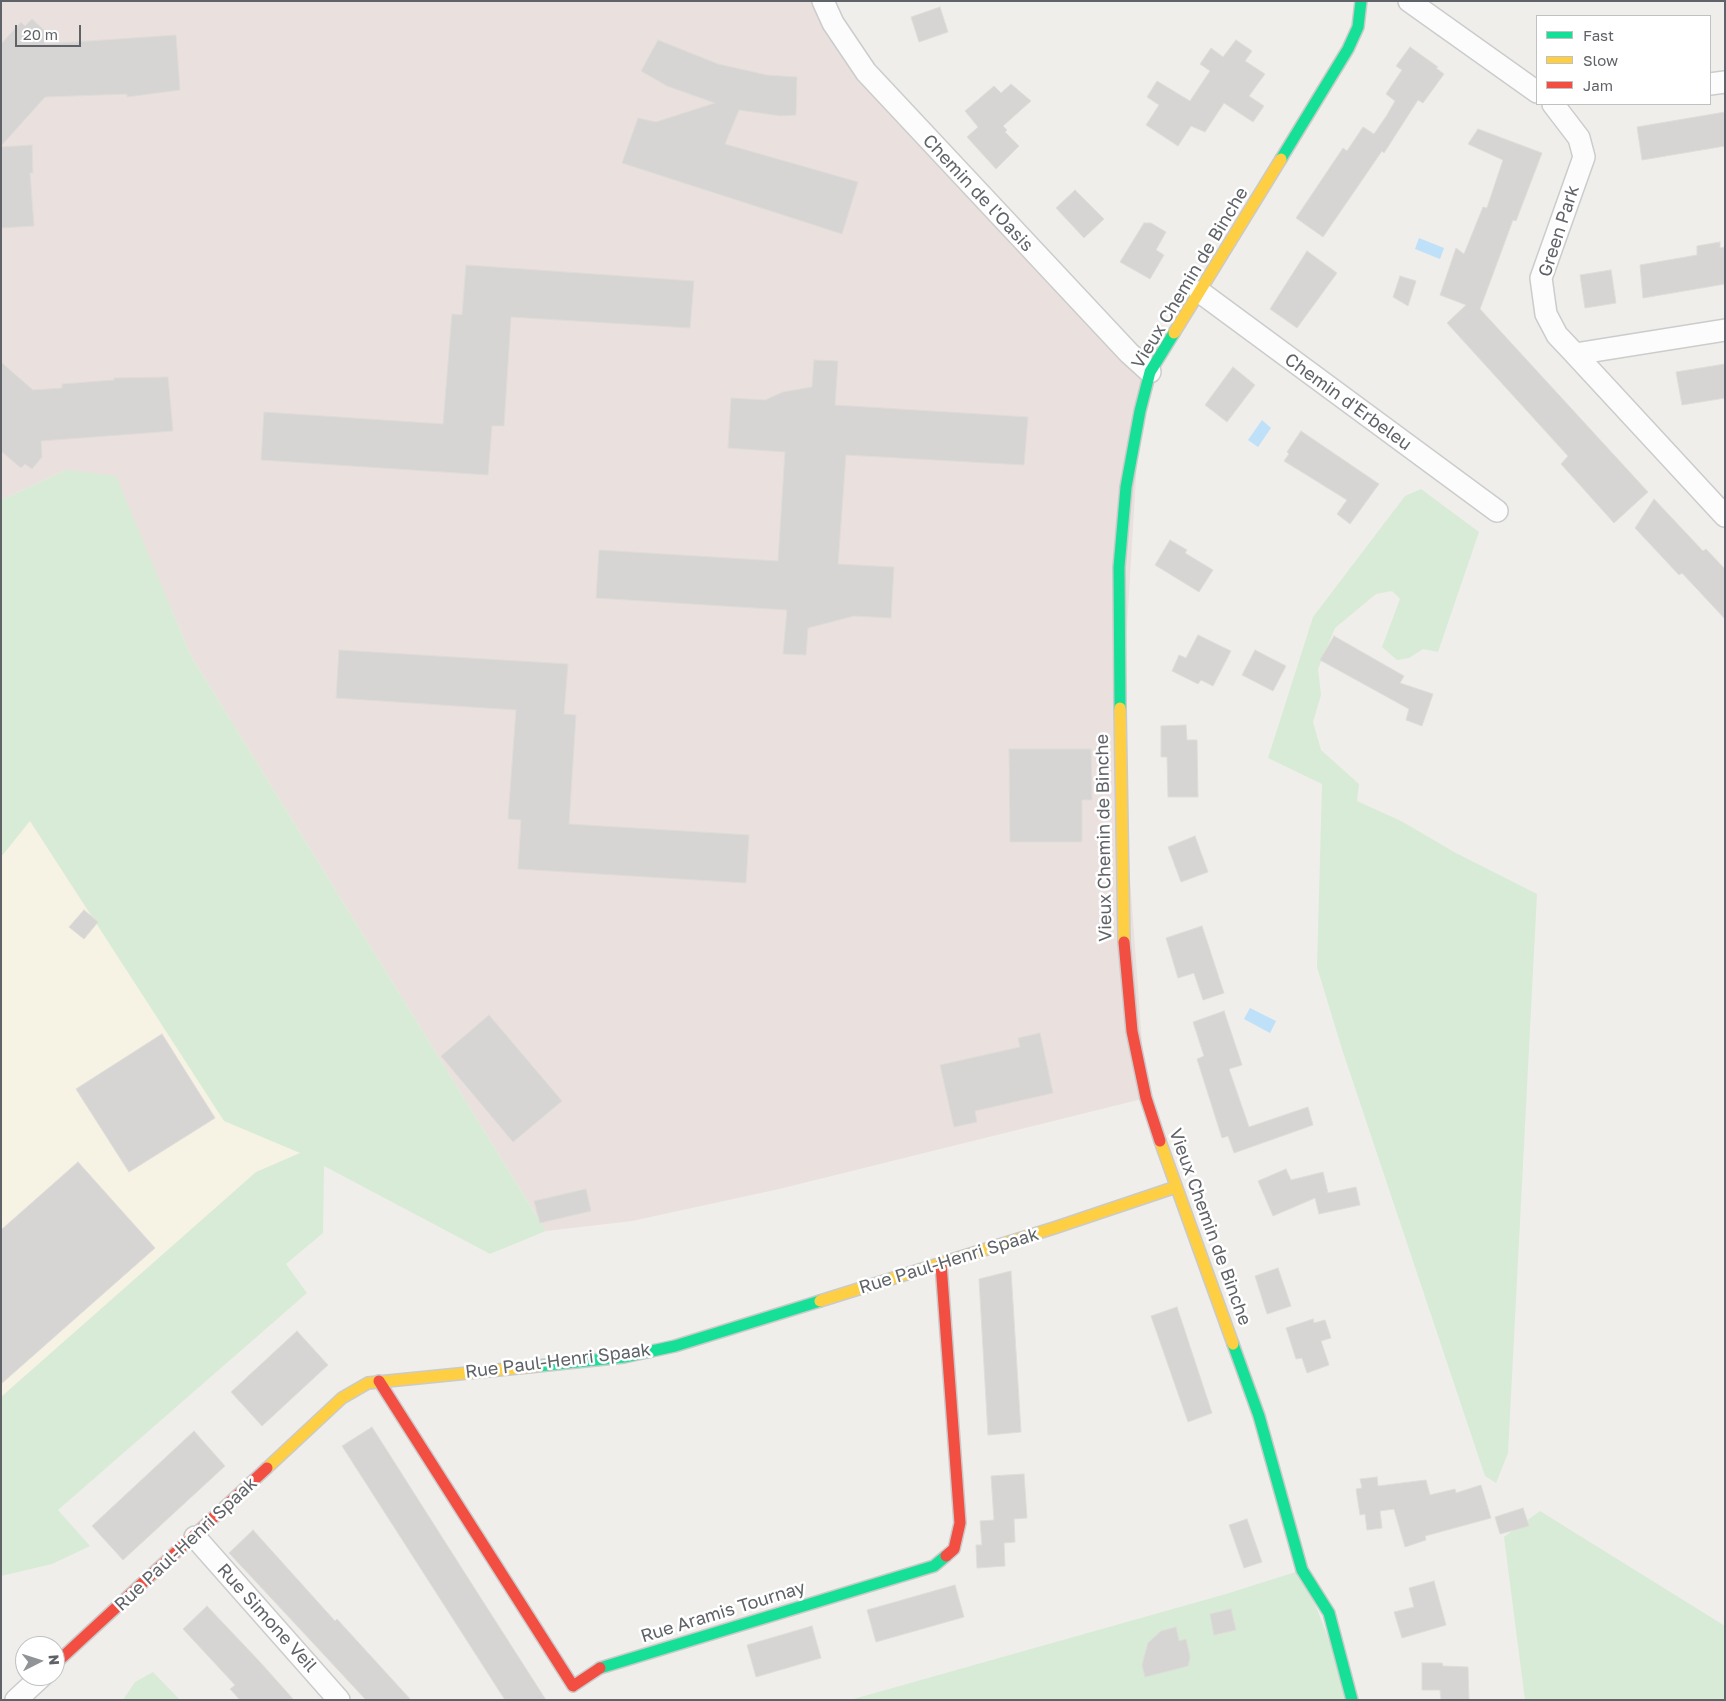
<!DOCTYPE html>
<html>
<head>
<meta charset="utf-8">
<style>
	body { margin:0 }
	#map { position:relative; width:1726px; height:1701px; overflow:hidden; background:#efeeea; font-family:"Golos Text",sans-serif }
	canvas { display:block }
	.frame { position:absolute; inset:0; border:2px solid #5f6368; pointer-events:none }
	.legend { position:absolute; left:1536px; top:15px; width:175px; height:90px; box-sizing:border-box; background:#fff; border:1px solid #bfc1c3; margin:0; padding:6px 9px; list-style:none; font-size:15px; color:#5f6368 }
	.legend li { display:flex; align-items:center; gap:10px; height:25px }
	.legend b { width:25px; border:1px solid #bfc1c3 }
	.north { position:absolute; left:15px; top:1636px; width:50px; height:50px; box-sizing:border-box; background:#fff; border:1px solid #bfc1c3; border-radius:50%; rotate:85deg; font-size:14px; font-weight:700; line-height:20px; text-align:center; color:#5f6368 }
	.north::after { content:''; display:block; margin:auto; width:18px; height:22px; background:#919496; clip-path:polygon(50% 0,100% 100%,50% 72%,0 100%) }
	.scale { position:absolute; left:15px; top:25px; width:66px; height:22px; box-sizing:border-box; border:2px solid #5f6368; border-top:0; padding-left:6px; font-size:15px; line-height:18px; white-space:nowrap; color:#5f6368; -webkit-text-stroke:4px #fff; paint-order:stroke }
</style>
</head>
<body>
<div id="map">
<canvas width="1726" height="1701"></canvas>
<div class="frame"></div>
<ul class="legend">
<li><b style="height:6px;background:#16e098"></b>Fast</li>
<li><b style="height:6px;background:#ffcf43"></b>Slow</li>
<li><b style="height:6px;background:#f24e42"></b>Jam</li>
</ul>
<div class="north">N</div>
<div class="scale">20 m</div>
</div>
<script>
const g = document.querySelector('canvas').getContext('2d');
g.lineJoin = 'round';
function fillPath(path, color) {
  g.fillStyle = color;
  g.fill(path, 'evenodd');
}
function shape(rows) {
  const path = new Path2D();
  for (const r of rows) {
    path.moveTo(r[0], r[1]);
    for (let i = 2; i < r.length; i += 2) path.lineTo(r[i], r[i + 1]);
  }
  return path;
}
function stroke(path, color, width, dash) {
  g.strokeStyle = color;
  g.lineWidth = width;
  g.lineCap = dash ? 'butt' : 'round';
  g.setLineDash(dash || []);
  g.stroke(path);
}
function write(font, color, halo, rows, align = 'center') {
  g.font = font + ' "Golos Text",sans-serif';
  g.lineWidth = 5;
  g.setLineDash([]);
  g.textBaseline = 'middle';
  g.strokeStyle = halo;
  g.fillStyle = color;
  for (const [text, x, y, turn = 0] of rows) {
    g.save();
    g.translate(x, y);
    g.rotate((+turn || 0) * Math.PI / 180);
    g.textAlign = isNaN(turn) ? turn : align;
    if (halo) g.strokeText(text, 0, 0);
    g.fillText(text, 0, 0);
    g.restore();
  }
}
const commercial = shape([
	[191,656,546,1231,490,1254,300,1153,256,1173,1,1397,1,857,30,820]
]);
const medical = shape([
	[1,1,823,1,833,23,1150,372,1140,411,1120,742,1146,1098,779,1189,632,1221,546,1231,191,656,171,608,66,470,1,500]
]);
const green = shape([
	[66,470,116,476,191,656,546,1231,490,1254,324,1166,323,1233,286,1264,307,1293,58,1510,90,1546,52,1564,1,1576,1,1397,256,1172,300,1153,224,1121,30,821,1,857,1,500],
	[1421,489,1479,532,1438,652,1423,649,1409,658,1397,660,1382,647,1400,599,1392,591,1376,594,1335,628,1318,669,1321,695,1313,722,1321,750,1359,784,1357,801,1401,821,1456,853,1537,894,1508,1453,1496,1483,1485,1476,1342,1049,1317,967,1322,784,1268,758,1313,617,1405,496],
	[1540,1511,1725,1626,1725,1700,1525,1700,1504,1537],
	[1302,1570,1352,1700,850,1700,1226,1594],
	[153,1672,180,1700,123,1700,135,1682]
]);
const water = shape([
	[1419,238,1444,248,1440,259,1415,249],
	[1262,420,1271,428,1258,447,1248,440],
	[1250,1008,1276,1021,1270,1033,1244,1019]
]);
const building = shape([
	[940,7,948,32,919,42,911,17,940,7],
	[32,19,44,30,45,44,176,35,180,90,127,97,127,94,45,97,1,146,1,44,21,22,25,26,32,19],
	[658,40,718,64,767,75,797,77,796,115,781,116,739,110,725,144,858,182,842,234,622,163,638,118,656,122,715,103,667,86,641,71,658,40],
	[1236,40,1252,51,1245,61,1265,74,1249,96,1264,106,1253,122,1224,103,1205,132,1191,126,1178,146,1146,125,1159,105,1147,97,1157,81,1190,101,1210,71,1200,64,1211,48,1223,57,1236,40],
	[1410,47,1438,67,1436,68,1444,74,1423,103,1418,100,1384,153,1382,151,1323,237,1296,218,1343,148,1347,151,1363,127,1374,134,1387,115,1395,101,1386,94,1402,70,1396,66,1410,47],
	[1011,84,1031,101,1003,126,1007,130,1005,132,1019,146,996,169,967,137,978,127,965,111,994,86,1001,93,1011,84],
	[1725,112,1725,146,1642,160,1637,127,1725,112],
	[1478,129,1542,153,1516,221,1513,220,1480,309,1648,492,1614,523,1561,464,1568,456,1447,323,1466,305,1440,295,1456,248,1464,254,1483,207,1487,208,1503,160,1468,144,1478,129],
	[32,145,33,173,30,173,34,226,1,228,1,147,32,145],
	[1075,190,1104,219,1084,238,1056,208,1075,190],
	[1144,223,1151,223,1166,232,1156,250,1164,255,1150,279,1120,262,1144,223],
	[1720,242,1720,248,1725,247,1725,284,1643,298,1640,265,1697,255,1697,246,1720,242],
	[1307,251,1337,273,1297,328,1270,309,1307,251],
	[466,265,694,281,690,328,511,317,504,426,492,426,488,475,261,460,264,412,443,424,452,314,462,315,466,265],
	[1611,270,1616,303,1585,308,1580,275,1611,270],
	[1400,276,1416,281,1408,306,1393,297,1400,276],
	[814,360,838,361,835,405,1028,417,1024,465,846,455,838,564,894,567,891,618,854,616,808,628,806,655,783,654,787,610,596,598,599,550,778,561,785,452,728,448,731,398,765,400,783,392,812,387,814,360],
	[1,362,33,390,62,388,62,384,114,380,114,378,168,377,173,431,41,441,42,457,32,469,25,464,21,468,1,451,1,362],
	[1725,364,1725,398,1682,405,1676,372,1725,364],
	[1233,367,1255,385,1227,422,1205,405,1233,367],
	[1301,431,1379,484,1350,524,1337,514,1347,500,1284,461,1289,454,1287,452,1301,431],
	[1654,499,1703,551,1706,549,1725,569,1725,619,1682,573,1679,575,1635,528,1654,499],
	[1170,540,1187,550,1185,553,1213,570,1199,592,1155,565,1170,540],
	[1198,635,1231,651,1213,686,1201,680,1198,684,1172,671,1179,655,1186,658,1198,635],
	[1334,636,1404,676,1400,683,1433,694,1422,726,1406,720,1409,709,1320,660,1334,636],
	[339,650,568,664,564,714,576,715,569,824,749,835,746,883,518,869,521,820,508,819,516,710,336,698,339,650],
	[1255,650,1286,666,1273,691,1242,675,1255,650],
	[1186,725,1187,740,1197,740,1198,797,1168,797,1167,757,1161,757,1161,726,1186,725],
	[1009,749,1091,749,1092,800,1082,800,1082,842,1010,842,1009,749],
	[1195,836,1208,872,1181,882,1168,847,1195,836],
	[84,910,98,922,84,939,69,927,84,910],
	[1202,926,1224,993,1203,1000,1194,973,1178,978,1166,938,1202,926],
	[1224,1011,1242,1065,1229,1069,1249,1127,1308,1107,1313,1125,1234,1153,1228,1136,1222,1138,1197,1059,1204,1056,1193,1022,1224,1011],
	[489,1015,562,1101,513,1142,441,1056,489,1015],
	[1040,1033,1053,1093,975,1111,977,1122,954,1127,940,1065,1020,1047,1018,1038,1040,1033],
	[162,1034,215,1118,129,1172,76,1089,162,1034],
	[78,1162,155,1248,1,1384,1,1230,78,1162],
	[1286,1169,1291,1180,1323,1172,1328,1193,1356,1187,1360,1205,1319,1214,1315,1198,1273,1216,1258,1181,1286,1169],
	[586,1189,591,1211,540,1223,534,1201,586,1189],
	[1278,1268,1291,1306,1267,1314,1255,1276,1278,1268],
	[1011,1271,1021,1432,988,1435,979,1279,1011,1271],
	[1177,1307,1212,1413,1188,1422,1151,1316,1177,1307],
	[1313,1319,1314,1323,1325,1320,1331,1338,1321,1341,1329,1365,1307,1373,1302,1358,1296,1359,1286,1328,1313,1319],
	[297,1331,328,1365,262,1426,231,1392,297,1331],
	[372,1427,468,1578,546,1700,505,1700,342,1446,372,1427],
	[194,1431,225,1466,123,1560,92,1526,194,1431],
	[1024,1474,1027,1518,1014,1519,1015,1542,1004,1543,1005,1566,977,1568,976,1545,982,1545,980,1521,994,1520,991,1476,1024,1474],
	[1377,1477,1378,1486,1426,1480,1430,1495,1455,1489,1456,1493,1481,1485,1491,1518,1425,1536,1426,1540,1405,1547,1394,1509,1380,1511,1382,1528,1367,1530,1365,1514,1360,1515,1356,1489,1362,1488,1360,1479,1377,1477],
	[1523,1508,1529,1526,1500,1534,1495,1517,1523,1508],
	[1247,1519,1262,1562,1244,1568,1229,1525,1247,1519],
	[253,1530,335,1621,337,1619,411,1700,366,1700,286,1614,229,1553,253,1530],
	[1434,1581,1446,1625,1402,1638,1394,1612,1414,1607,1409,1588,1434,1581],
	[955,1585,964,1617,876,1642,867,1610,955,1585],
	[207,1606,260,1662,294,1700,240,1700,230,1689,235,1685,183,1629,207,1606],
	[1231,1609,1236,1630,1214,1635,1210,1614,1231,1609],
	[812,1626,821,1658,756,1677,747,1645,812,1626],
	[1176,1627,1179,1641,1186,1639,1190,1657,1188,1666,1145,1677,1142,1665,1148,1643,1161,1631,1176,1627],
	[1422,1663,1442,1663,1443,1666,1468,1667,1469,1700,1441,1700,1440,1690,1422,1690,1422,1663]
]);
const street = shape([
	[823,1,833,23,866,72,1129,353,1150,372],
	[1409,1,1537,92],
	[1710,84,1725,82],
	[1553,104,1579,138,1584,157,1541,278,1546,314,1557,335,1575,354,1725,330],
	[1200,292,1497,511],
	[1575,354,1725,516],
	[195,1537,339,1700],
	[16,1700,42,1676]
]);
const fast = shape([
	[1281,159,1348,49,1358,27,1361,1],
	[1120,708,1119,567,1126,487,1140,411,1150,372,1174,333],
	[1233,1344,1259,1416,1302,1570,1329,1613,1352,1700],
	[538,1366,624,1357,675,1346,820,1301],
	[600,1668,934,1566,946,1556]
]);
const slow = shape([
	[1174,333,1281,159],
	[1120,708,1124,942],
	[1160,1141,1233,1344],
	[820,1301,1054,1228,1176,1187],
	[267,1468,342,1398,368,1383,538,1366]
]);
const jam = shape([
	[1124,942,1132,1031,1146,1098,1160,1141],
	[941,1264,960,1523,954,1549,946,1556],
	[379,1381,573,1686,600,1668],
	[55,1664,267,1468]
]);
const streetNames = [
	["Chemin de l'Oasis",978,193,47],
	["Green Park",1559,231,-72],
	["Vieux Chemin de Binche",1190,278,-59],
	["Chemin d'Erbeleu",1348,402,36],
	["Vieux Chemin de Binche",1104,838,-91],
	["Vieux Chemin de Binche",1210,1227,70],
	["Rue Paul-Henri Spaak",949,1261,-17],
	["Rue Paul-Henri Spaak",558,1361,-7],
	["Rue Paul-Henri Spaak",186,1544,-43],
	["Rue Aramis Tournay",723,1612,-17],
	["Rue Simone Veil",267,1618,48]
];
fillPath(commercial, '#f7f3e4');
fillPath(medical, '#eae0de');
fillPath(green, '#d8ebd6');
fillPath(water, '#bfe0f9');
fillPath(building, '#d6d5d3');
stroke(building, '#deddd9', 1);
stroke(street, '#cbcccc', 24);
stroke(fast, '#cacacb', 14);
stroke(slow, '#cacacb', 14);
stroke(jam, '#cacacb', 14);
stroke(street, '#fdfcfc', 21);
stroke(fast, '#16e098', 11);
stroke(slow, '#ffcf43', 11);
stroke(jam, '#f24e42', 11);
write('18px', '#5f6368', '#fff', streetNames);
</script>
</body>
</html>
